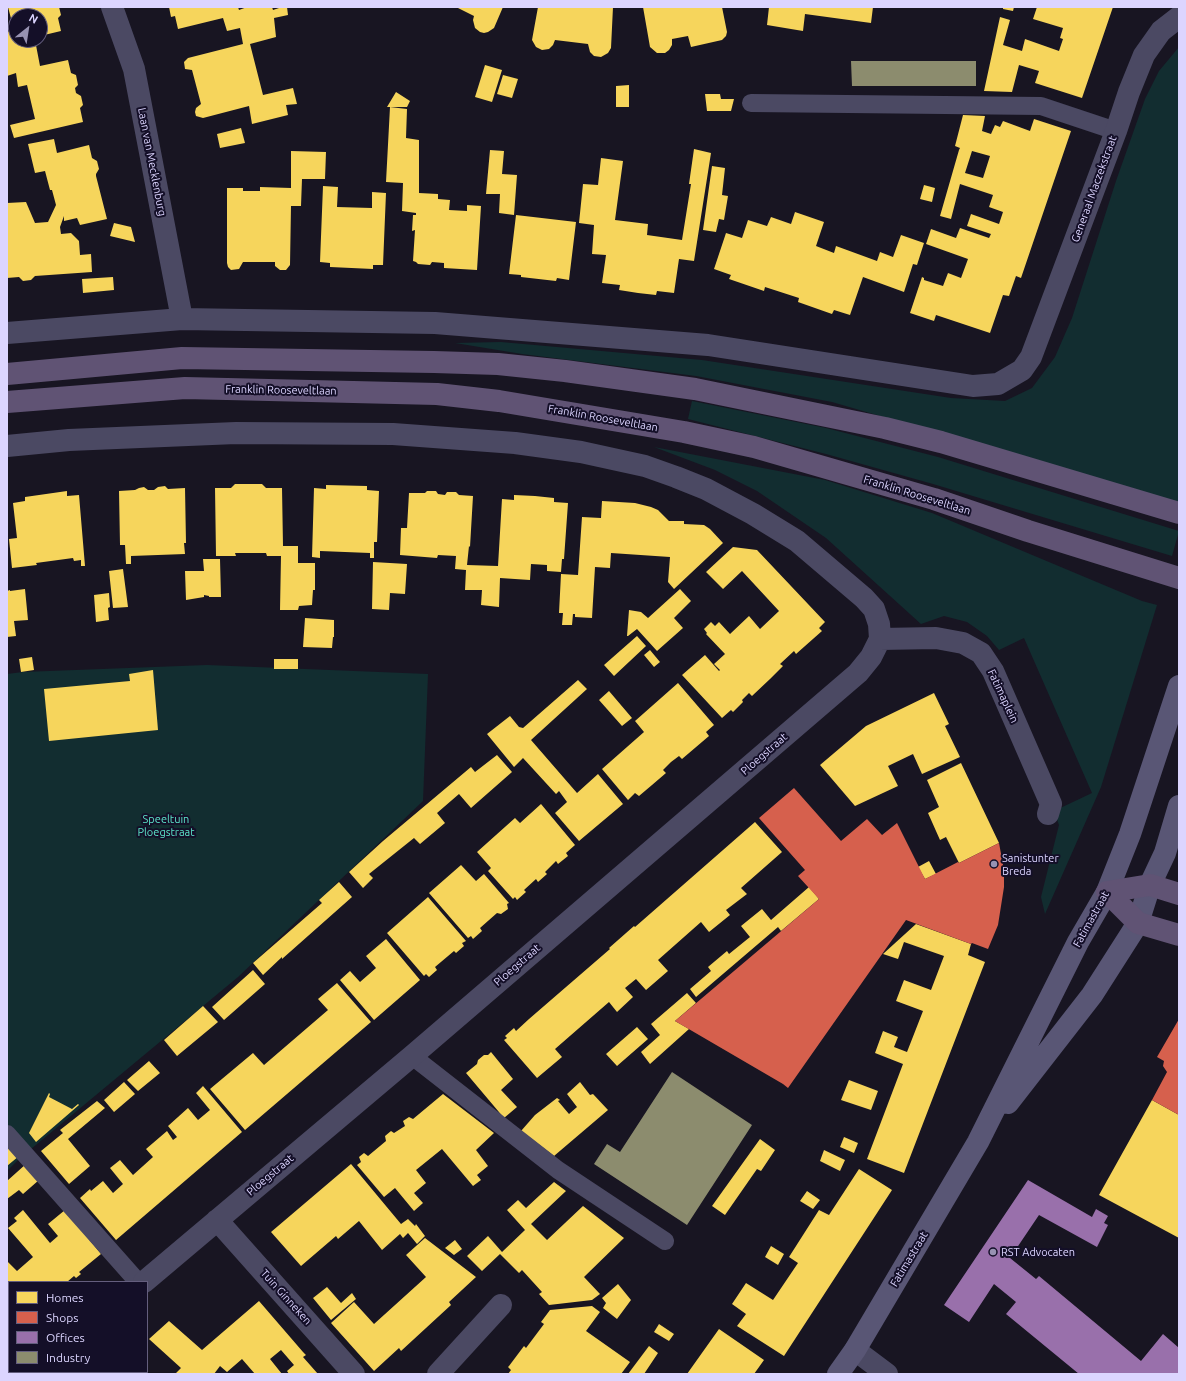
<!DOCTYPE html>
<html>
<head>
<meta charset="utf-8">
<style>
	body { margin:0 }
	#map { position:relative; width:1186px; height:1381px; overflow:hidden; background:#181522; font-family:Ubuntu,sans-serif }
	canvas { display:block }
	.frame { position:absolute; inset:0; border:8px solid #dcd5ff; pointer-events:none }
	.legend { position:absolute; left:8px; top:1281px; width:140px; height:92px; box-sizing:border-box; background:#140f28; border:1px solid #645e7e; margin:0; padding:5px 7px; list-style:none; font-size:12px; color:#dcd5ff }
	.legend li { display:flex; align-items:center; gap:8px; height:20px }
	.legend b { width:20px; border:1px solid #645e7e }
	.north { position:absolute; left:8px; top:8px; width:40px; height:40px; box-sizing:border-box; background:#140f28; border:1px solid #645e7e; border-radius:50%; rotate:30deg; font-size:11px; font-weight:700; line-height:16px; text-align:center; color:#dcd5ff }
	.north::after { content:''; display:block; margin:auto; width:14px; height:18px; background:#9792b2; clip-path:polygon(50% 0,100% 100%,50% 72%,0 100%) }
</style>
</head>
<body>
<div id="map">
<canvas width="1186" height="1381"></canvas>
<div class="frame"></div>
<ul class="legend">
<li><b style="height:11px;background:#f6d55c"></b>Homes</li>
<li><b style="height:11px;background:#d6604d"></b>Shops</li>
<li><b style="height:11px;background:#9970ab"></b>Offices</li>
<li><b style="height:11px;background:#8c8c6e"></b>Industry</li>
</ul>
<div class="north">N</div>
</div>
<script>
const g = document.querySelector('canvas').getContext('2d');
g.lineJoin = 'round';
function fillPath(path, color) {
  g.fillStyle = color;
  g.fill(path, 'evenodd');
}
function shape(rows) {
  const path = new Path2D();
  for (const r of rows) {
    path.moveTo(r[0], r[1]);
    for (let i = 2; i < r.length; i += 2) path.lineTo(r[i], r[i + 1]);
  }
  return path;
}
function stroke(path, color, width, dash) {
  g.strokeStyle = color;
  g.lineWidth = width;
  g.lineCap = dash ? 'butt' : 'round';
  g.setLineDash(dash || []);
  g.stroke(path);
}
function write(font, color, halo, rows, align = 'center') {
  g.font = font + ' Ubuntu,sans-serif';
  g.lineWidth = 4;
  g.setLineDash([]);
  g.textBaseline = 'middle';
  g.strokeStyle = halo;
  g.fillStyle = color;
  for (const [text, x, y, turn = 0] of rows) {
    g.save();
    g.translate(x, y);
    g.rotate((+turn || 0) * Math.PI / 180);
    g.textAlign = isNaN(turn) ? turn : align;
    if (halo) g.strokeText(text, 0, 0);
    g.fillText(text, 0, 0);
    g.restore();
  }
}
const green = shape([
	[1179,47,1179,503,832,402,696,376,522,354,455,343,501,342,702,360,951,398,1005,401,1032,388,1055,357,1072,318,1116,181,1145,99,1159,71],
	[692,401,826,428,938,457,1179,531,1172,556,933,484,826,454,688,419],
	[654,447,825,480,932,513,1142,601,1157,605,1101,787,1045,914,1041,897,1059,825,1054,811,1092,793,1024,638,999,650,987,636,967,622,944,616,921,624,826,538,757,491,715,470],
	[207,665,428,674,423,801,238,977,19,1159,7,1171,7,674,23,672]
]);
const homes = shape([
	[8,7,59,7,61,15,58,18,61,31,40,36,40,16,16,16,16,40,35,40,40,66,68,60,71,73,76,75,78,85,75,88,76,93,81,96,83,105,80,108,83,122,14,138,10,125,35,119,27,85,18,87,16,73,7,76,7,32,14,30],
	[169,7,238,7,239,10,247,7,272,7,273,10,282,7,287,7,288,15,274,18,276,37,250,44,263,95,293,88,297,104,286,105,288,115,252,124,249,106,203,118,196,116,195,112,196,108,201,104,192,70,185,69,184,62,188,58,243,44,240,28,227,31,223,18,178,29,175,16,171,17],
	[456,7,503,7,494,28,488,32,484,33,480,32,475,28,473,20,474,16],
	[538,7,613,7,611,48,608,53,601,57,594,56,590,52,588,44,555,40,553,45,549,49,542,50,536,47,532,40],
	[643,7,722,7,727,32,726,36,722,40,691,47,688,36,672,39,672,45,669,50,665,53,657,53,650,47],
	[769,7,873,7,871,23,805,14,803,31,767,25],
	[1003,7,1014,7,1013,11,1003,9],
	[1037,7,1113,7,1082,98,1035,83,1039,71,1019,65,1012,92,984,91,1000,17,1010,20,1003,45,1022,51,1025,39,1059,51,1063,39,1060,38,1063,28,1033,19],
	[485,65,502,70,492,102,475,97],
	[503,75,518,79,512,98,497,94],
	[629,85,629,107,616,107,616,86],
	[396,92,410,101,407,107,387,107],
	[705,94,720,94,721,99,734,99,731,111,707,111],
	[390,107,407,109,406,138,419,140,419,193,438,194,438,199,450,200,449,210,467,211,467,205,481,206,477,270,444,268,444,263,432,262,430,265,418,264,416,262,413,261,415,230,412,231,413,215,416,215,416,213,402,211,403,183,386,182],
	[963,115,985,116,982,131,991,134,995,125,1000,127,1003,121,1030,131,1034,119,1071,131,1021,278,1016,276,1009,296,1003,295,990,333,936,315,934,321,910,313,922,277,924,278,924,280,943,286,948,273,961,278,968,259,926,244,931,229,956,238,960,228,989,238,991,234,967,226,971,214,999,224,1003,212,989,207,993,195,960,184,951,219,940,216,959,150,960,148,955,146],
	[972,151,990,156,983,178,965,173],
	[241,128,245,143,220,148,217,134],
	[54,139,57,153,89,145,92,158,97,161,99,169,96,174,96,176,107,219,80,225,77,218,64,221,64,216,60,227,61,234,71,233,79,241,80,255,91,254,92,272,35,276,31,280,23,281,19,277,7,278,7,203,26,202,35,223,48,222,56,205,52,190,50,190,45,171,35,173,28,144],
	[694,149,711,153,694,261,679,259,674,293,657,291,656,295,638,293,619,290,620,285,602,283,606,255,592,254,594,225,579,223,583,184,598,185,601,158,623,161,615,220,648,224,647,235,682,240,691,184,689,184],
	[490,150,504,151,502,174,517,175,514,215,499,213,500,194,486,194],
	[291,151,326,152,325,179,302,179,301,206,291,206,290,265,286,270,280,270,275,266,275,262,243,262,239,269,231,270,228,267,227,263,227,188,243,188,243,191,260,191,260,187,291,188],
	[712,166,725,168,722,195,728,196,724,220,719,219,716,232,703,230],
	[924,185,935,188,932,202,920,199],
	[323,186,338,187,337,207,372,208,372,192,386,193,383,265,373,265,373,269,330,267,330,263,320,262],
	[795,212,824,222,816,246,834,253,836,246,877,261,880,252,893,257,901,235,924,243,917,265,913,264,904,292,863,277,850,315,834,310,832,314,798,302,799,298,765,287,764,291,729,279,731,275,714,269,726,233,742,238,748,220,767,226,771,217,791,224],
	[516,215,576,222,569,280,557,278,556,281,521,277,521,275,509,274],
	[114,223,131,227,135,242,110,236],
	[113,277,114,290,83,293,82,279],
	[235,484,262,484,266,488,282,488,283,546,298,546,298,563,315,563,315,590,313,590,312,605,299,606,298,610,280,610,281,556,267,556,266,553,235,553,236,556,216,556,215,488,231,488],
	[326,485,367,486,367,490,379,491,377,542,374,542,374,558,370,558,370,553,320,551,320,558,312,557,314,488,326,489],
	[165,486,168,489,185,488,186,543,184,543,185,554,131,556,131,564,126,564,125,545,120,545,119,491,135,490,139,488,144,487,148,490,154,490,158,487],
	[67,491,67,496,79,495,85,566,81,566,81,560,74,561,73,558,36,563,37,565,12,568,9,539,17,538,13,503,25,501,25,497],
	[427,491,436,491,438,494,445,495,447,492,456,492,459,495,473,496,470,547,469,546,467,565,498,566,502,499,514,500,514,495,535,496,554,498,554,502,568,503,564,559,562,559,561,572,547,571,547,565,531,564,530,580,500,578,499,607,481,605,482,590,465,590,466,570,455,569,456,556,438,555,437,558,400,555,401,528,407,528,409,493,425,493],
	[602,501,635,503,651,507,658,510,669,521,684,521,684,524,704,525,710,529,723,543,674,589,668,582,670,557,611,553,610,568,595,567,592,618,575,617,575,614,573,614,572,625,562,625,563,613,559,613,561,574,578,575,582,517,601,518],
	[733,547,757,550,825,622,819,628,822,631,796,654,794,651,780,664,783,666,770,679,752,696,749,693,742,700,743,702,733,712,731,710,722,718,682,675,705,655,719,671,720,670,714,664,725,654,706,634,707,633,704,629,711,622,715,626,719,622,730,634,749,616,760,629,779,611,742,571,723,589,706,572],
	[203,559,220,559,221,597,209,597,209,596,204,595,204,597,186,600,185,571,204,571],
	[373,562,407,564,405,594,390,593,389,610,372,609],
	[123,569,128,607,113,608,109,571],
	[25,589,28,620,14,621,16,636,7,637,7,591,10,590,10,591],
	[680,589,691,601,674,618,683,628,657,651,637,629,628,636,627,636,629,610,641,612,648,618],
	[109,593,110,607,108,608,109,620,96,622,94,595],
	[305,618,334,620,334,637,333,637,332,648,303,647],
	[637,636,646,646,614,676,604,665],
	[650,650,660,662,654,667,644,655],
	[32,657,34,670,21,672,19,659],
	[274,659,298,659,298,669,274,669],
	[153,670,158,730,49,741,44,689,130,681,129,674],
	[578,680,587,689,531,740,577,793,598,774,623,804,579,841,555,813,567,802,559,791,556,794,523,758,514,767,487,734,510,716,519,727,523,728],
	[678,683,714,725,706,732,709,736,682,759,679,756,671,762,663,770,666,773,652,785,639,796,635,793,628,800,602,769,644,732,635,721],
	[609,691,632,718,622,726,599,700],
	[934,693,949,724,945,726,960,757,922,774,913,754,888,766,898,786,855,806,820,765,866,726],
	[497,755,512,772,471,808,459,794,437,813,445,823,420,844,414,838,369,874,373,878,363,888,349,872,383,841,471,767,475,772],
	[961,763,999,843,959,863,946,837,940,840,928,813,939,807,927,780],
	[541,804,575,845,566,853,568,856,558,864,556,861,545,872,547,874,538,882,536,879,524,890,526,892,517,900,515,897,513,899,488,871,491,868,477,852,515,818,520,823],
	[755,822,782,852,741,888,747,894,726,910,730,915,709,932,701,922,658,960,668,971,646,990,636,979,625,988,633,997,617,1012,609,1002,555,1049,562,1057,537,1078,504,1040,507,1038,505,1036,514,1028,516,1031,529,1019,610,949,609,948,634,926,635,927],
	[929,861,936,874,925,879,918,867],
	[461,865,476,881,484,874,509,903,507,904,508,909,501,914,497,913,480,928,482,931,473,939,471,936,468,938,429,893],
	[339,882,352,897,282,959,282,957,263,975,253,963,322,903,319,900],
	[809,887,819,899,781,931,778,927,696,997,690,989,711,971,708,967,727,951,729,954,750,937,741,926,762,909,771,920],
	[428,897,466,941,462,943,464,946,456,953,454,951,435,967,437,970,429,977,426,974,424,976,387,933],
	[916,924,971,944,968,955,985,962,904,1173,867,1159,903,1064,875,1053,883,1031,898,1037,894,1047,907,1052,923,1011,896,1001,904,980,931,990,944,956,904,942,898,959,883,954],
	[386,939,420,980,374,1020,340,980,350,971,360,982,376,968,366,956],
	[253,970,265,984,224,1020,212,1007],
	[337,983,371,1022,245,1130,210,1089,253,1053,264,1065,328,1010,318,999],
	[687,993,696,1003,675,1021,689,1029,650,1064,641,1052,660,1035,651,1024],
	[203,1006,218,1022,177,1056,164,1040],
	[637,1027,648,1039,617,1066,606,1054],
	[491,1052,513,1079,501,1090,517,1107,504,1118,466,1073,477,1064,478,1060,484,1055,488,1055],
	[149,1061,160,1073,138,1091,127,1080],
	[849,1080,878,1091,871,1110,841,1100],
	[124,1082,135,1094,114,1112,104,1100],
	[580,1082,590,1095,593,1094,608,1110,554,1156,521,1131,535,1115,557,1098,560,1100,558,1101,569,1114,577,1107,567,1094],
	[203,1086,242,1132,116,1240,80,1198,90,1189,91,1191,103,1181,113,1193,123,1184,110,1168,120,1160,133,1175,153,1157,146,1149,167,1131,173,1140,177,1137,168,1126,188,1108,198,1120,210,1110,196,1093],
	[49,1093,50,1094,49,1097,72,1109,78,1104,79,1105,36,1142,29,1133],
	[443,1094,494,1133,476,1150,488,1166,477,1175,481,1180,473,1186,442,1149,416,1170,426,1183,414,1193,423,1203,414,1211,395,1188,384,1197,357,1165,361,1162,359,1157,364,1153,368,1156,386,1141,385,1136,391,1131,394,1133,405,1126,403,1121,409,1117,413,1119],
	[1152,1100,1179,1115,1179,1238,1099,1195],
	[97,1101,105,1108,68,1139,90,1166,69,1184,41,1151,63,1133,60,1130],
	[844,1137,858,1143,854,1153,840,1147],
	[760,1139,775,1150,761,1171,757,1169,725,1215,712,1206],
	[7,1144,19,1156,7,1166],
	[824,1150,845,1160,840,1171,820,1161],
	[26,1164,39,1180,23,1194,19,1190,7,1199,7,1181],
	[351,1164,401,1224,408,1219,415,1226,416,1224,425,1236,417,1244,408,1233,403,1238,400,1234,382,1250,359,1221,338,1239,336,1236,301,1266,271,1232],
	[859,1169,892,1190,784,1356,737,1326,746,1314,732,1304,746,1283,773,1300,798,1263,789,1257,819,1210,829,1215],
	[554,1182,566,1191,531,1224,547,1240,583,1206,624,1238,584,1277,600,1294,592,1300,549,1305,539,1294,542,1292,522,1270,519,1273,500,1254,482,1271,467,1256,488,1236,502,1252,525,1230,507,1210,518,1200,526,1208],
	[807,1191,820,1200,813,1209,800,1201],
	[23,1210,50,1243,58,1236,48,1224,65,1210,101,1254,79,1272,81,1274,76,1278,74,1276,67,1282,9,1282,9,1332,7,1334,7,1261,17,1271,33,1257,8,1228,17,1221,14,1218],
	[425,1238,476,1277,449,1302,451,1305,401,1351,399,1348,374,1371,331,1323,354,1302,374,1324,426,1277,406,1255],
	[455,1240,462,1249,454,1255,445,1248],
	[771,1246,784,1254,778,1265,765,1257],
	[618,1284,631,1300,617,1319,603,1308,606,1303,602,1298],
	[327,1287,341,1303,352,1293,356,1299,331,1320,313,1298],
	[259,1301,303,1352,306,1355,303,1357,318,1374,289,1374,287,1371,294,1365,281,1350,270,1359,282,1374,255,1374,242,1359,227,1372,220,1366,214,1374,175,1374,181,1368,149,1339,169,1321,202,1350],
	[592,1306,600,1312,586,1331,630,1362,621,1374,557,1374,556,1373,555,1374,508,1374,511,1370,508,1367,509,1366,524,1346,526,1348,544,1324,541,1322,550,1310],
	[659,1324,674,1334,669,1341,654,1332],
	[719,1329,764,1360,754,1374,687,1374],
	[649,1346,658,1353,644,1374,628,1374],
	[111,1372,128,1372,131,1374,109,1374]
]);
const shops = shape([
	[794,788,841,841,867,819,882,835,897,823,925,879,958,862,959,863,999,843,1004,870,1004,887,998,925,988,949,972,943,971,944,906,920,788,1088,783,1084,675,1021,819,899,798,876,805,870,759,818],
	[1179,1019,1179,1115,1152,1100,1167,1072,1163,1066,1164,1061,1157,1057]
]);
const offices = shape([
	[1028,1180,1092,1217,1096,1209,1108,1216,1104,1223,1108,1225,1097,1247,1039,1215,1010,1258,1036,1279,1039,1276,1141,1361,1163,1334,1179,1348,1179,1374,1079,1374,1006,1314,1016,1302,994,1284,969,1322,944,1305]
]);
const industry = shape([
	[851,61,976,61,976,86,852,86],
	[672,1072,752,1125,687,1225,594,1164,607,1144,620,1152]
]);
const lane = shape([
	[751,103,1041,106,1116,131],
	[412,1056,558,1170,665,1241],
	[7,1134,138,1282]
]);
const street = shape([
	[112,7,134,69,182,319],
	[7,333,182,319,435,323,708,345,973,386,998,384,1022,370,1031,357,1116,131,1129,92,1144,55,1161,31,1179,17],
	[7,446,69,440,236,433,393,434,515,443,581,452,645,466,676,477,706,489,753,514,797,541,864,598,874,609,879,624,880,639,871,657,858,673,412,1056,144,1282],
	[880,639,936,638,963,643,981,653,993,671,1051,804,1048,814],
	[217,1220,354,1374],
	[855,1350,887,1374],
	[37,1374,40,1372],
	[438,1374,501,1305]
]);
const secondary = shape([
	[1008,1103,1092,995,1138,923,1150,885,1165,853,1179,806],
	[838,1374,855,1350,978,1142,1078,942,1107,892,1130,834,1179,686]
]);
const primary = shape([
	[7,374,182,358,434,362,498,364,565,371,695,389,885,428,941,442,1179,513],
	[7,402,185,388,437,394,499,401,684,432,754,447,934,499,1028,531,1179,578],
	[1107,892,1138,923,1179,935],
	[1107,892,1150,885,1179,894]
]);
const markers = [
	[994,864,4,"#9792b2"],
	[993,1252,4,"#9792b2"]
];
const streetNames = [
	["Laan van Mecklenburg",152,162,79],
	["Generaal Maczekstraat",1094,189,-70],
	["Franklin Rooseveltlaan",281,390,1],
	["Franklin Rooseveltlaan",603,418,10],
	["Franklin Rooseveltlaan",917,495,17],
	["Fatimaplein",1003,696,65],
	["Ploegstraat",764,754,-41],
	["Fatimastraat",1091,919,-61],
	["Ploegstraat",517,965,-41],
	["Ploegstraat",270,1175,-40],
	["Fatimastraat",909,1259,-59],
	["Tuin Ginneken",286,1297,48]
];
const parkNames = [
	["Speeltuin",166,819],
	["Ploegstraat",166,832]
];
const poiNames = [
	["Sanistunter",1002,858],
	["Breda",1002,871],
	["RST Advocaten",1001,1252]
];
fillPath(green, '#122d30');
fillPath(homes, '#f6d55c');
fillPath(shops, '#d6604d');
fillPath(offices, '#9970ab');
fillPath(industry, '#8c8c6e');
stroke(lane, '#4b4963', 18);
stroke(street, '#4b4963', 22);
stroke(secondary, '#595675', 22);
stroke(primary, '#605374', 22);
for (const [x, y, r, color] of markers) {
  const dot = new Path2D();
  dot.arc(x, y, r, 0, 2 * Math.PI);
  g.fillStyle = color;
  g.fill(dot);
  stroke(dot, '#140f28', 1.5);
}
write('11px', '#dcd5ff', '#140f28', streetNames);
write('11px', '#5ce4ca', '#140f28', parkNames);
write('11px', '#dcd5ff', '#140f28', poiNames, 'left');
</script>
</body>
</html>
